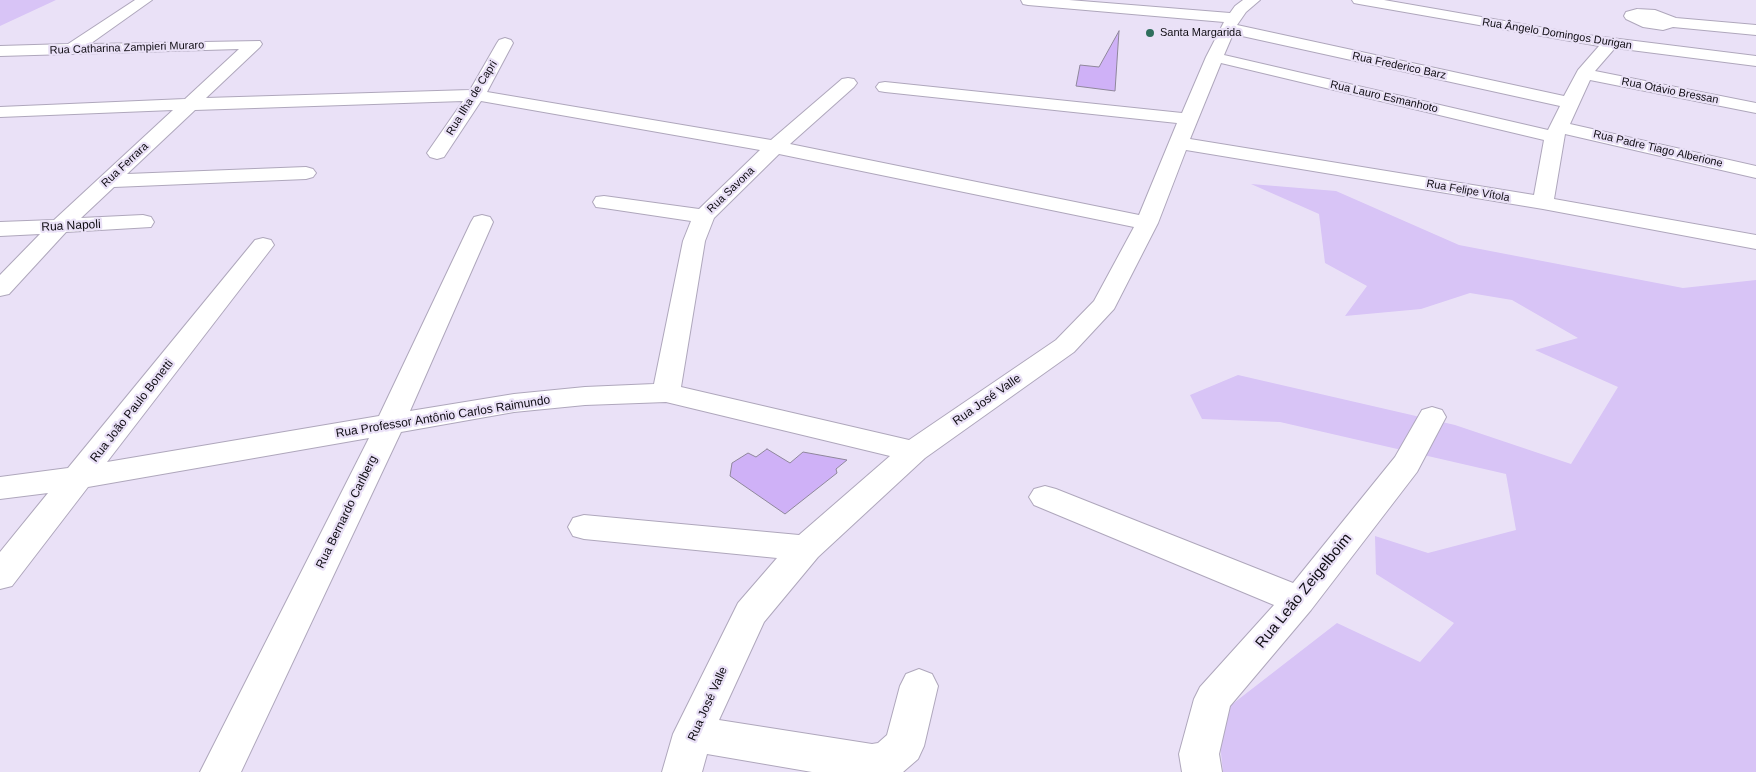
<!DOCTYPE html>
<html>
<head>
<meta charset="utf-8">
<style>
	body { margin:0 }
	canvas { display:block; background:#eae1f7 }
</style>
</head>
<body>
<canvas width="1756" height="772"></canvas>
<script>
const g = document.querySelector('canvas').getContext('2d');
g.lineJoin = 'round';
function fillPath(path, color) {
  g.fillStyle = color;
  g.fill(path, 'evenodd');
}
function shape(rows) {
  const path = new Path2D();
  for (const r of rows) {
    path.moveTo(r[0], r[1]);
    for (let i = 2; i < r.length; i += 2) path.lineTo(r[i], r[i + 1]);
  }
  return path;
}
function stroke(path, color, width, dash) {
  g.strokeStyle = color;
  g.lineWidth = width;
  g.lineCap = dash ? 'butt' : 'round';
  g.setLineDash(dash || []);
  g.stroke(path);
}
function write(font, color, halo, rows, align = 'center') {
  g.font = font + ' Arial,sans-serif';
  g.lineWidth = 4.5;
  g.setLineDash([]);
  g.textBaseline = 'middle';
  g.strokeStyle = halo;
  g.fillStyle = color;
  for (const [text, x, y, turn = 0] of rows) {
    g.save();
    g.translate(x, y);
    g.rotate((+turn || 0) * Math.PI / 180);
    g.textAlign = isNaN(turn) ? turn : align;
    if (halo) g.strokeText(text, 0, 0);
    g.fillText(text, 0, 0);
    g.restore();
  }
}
const green = shape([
	[0,0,56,0,0,26],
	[1251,184,1336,191,1459,245,1683,288,1756,280,1756,772,1223,772,1217,716,1337,623,1420,662,1454,623,1376,574,1375,536,1428,553,1516,530,1506,474,1280,422,1202,419,1190,395,1238,375,1455,425,1571,464,1618,387,1535,350,1578,338,1512,300,1470,293,1421,309,1345,316,1367,286,1325,263,1319,214]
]);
const building = shape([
	[1119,31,1115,91,1076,86,1080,65,1099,67,1119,31],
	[767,449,790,463,803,452,847,460,836,469,837,473,785,514,730,476,732,463,748,453,756,457,767,449]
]);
const minor = shape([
	[135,0,152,0,90,44,260,41,262,44,260,47,206,98,470,90,497,43,499,40,505,38,511,40,513,43,487,92,771,140,842,79,848,78,854,79,857,83,854,87,790,144,1139,215,1177,123,885,92,879,91,876,87,879,83,885,82,1182,113,1206,57,1224,22,1028,5,1023,4,1021,0,1069,0,1230,13,1235,6,1243,0,1260,0,1246,12,1237,25,1564,96,1578,70,1599,46,1359,4,1354,3,1352,0,1384,0,1579,34,1756,56,1756,66,1615,48,1595,71,1756,103,1756,113,1590,80,1570,124,1756,166,1756,178,1565,134,1554,199,1756,235,1756,249,1543,209,1186,150,1158,223,1114,309,1074,352,925,458,818,557,764,622,719,720,872,744,878,743,887,735,900,686,906,674,919,669,932,674,938,686,924,746,918,759,903,772,812,772,707,754,702,772,662,772,673,734,738,603,777,558,584,539,573,536,568,527,573,518,584,515,799,535,890,456,666,402,585,405,514,412,401,432,241,772,200,772,369,438,88,487,12,586,0,589,0,552,48,493,0,499,0,477,68,468,255,240,263,238,271,240,274,245,107,462,379,416,471,222,474,217,482,215,490,217,493,222,410,411,514,394,585,387,654,384,683,241,691,221,604,208,596,207,593,202,596,197,604,196,699,209,760,150,481,101,444,157,437,159,430,157,427,153,463,101,195,110,127,174,306,167,313,169,316,173,313,177,306,179,114,187,81,218,143,215,151,217,154,222,151,227,66,232,9,294,0,296,0,275,40,234,0,236,0,222,54,220,173,110,0,117,0,107,185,99,239,49,0,56,0,46,68,44,135,0],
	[1233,34,1560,106,1548,130,1224,55,1233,34],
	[1221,63,1544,140,1534,195,1190,139,1221,63],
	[779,154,1134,227,1094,301,1056,340,909,440,681,387,705,241,714,218,779,154],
	[1637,9,1655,10,1676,18,1756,25,1756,35,1673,27,1663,30,1643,27,1626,19,1624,16,1626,12,1637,9],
	[1432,407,1442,410,1446,417,1417,472,1311,610,1230,706,1219,754,1222,772,1182,772,1179,754,1194,699,1200,687,1274,605,1034,505,1029,497,1034,489,1045,486,1056,489,1293,583,1395,457,1422,410,1432,407]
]);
const markers = [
	[1150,33,5,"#2f6f5d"]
];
const farPoinames = [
	["Santa Margarida",1160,33]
];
const farStreetnames = [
	["Rua Ângelo Domingos Durigan",1557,34,9],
	["Rua Catharina Zampieri Muraro",127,48,-2],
	["Rua Frederico Barz",1399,66,12],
	["Rua Otávio Bressan",1670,91,11],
	["Rua Lauro Esmanhoto",1384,97,13],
	["Rua Ilha de Capri",472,98,-58],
	["Rua Padre Tiago Alberione",1658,149,13],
	["Rua Ferrara",125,165,-43],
	["Rua Savona",731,190,-44],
	["Rua Felipe Vítola",1468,191,10]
];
const streetNames = [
	["Rua Napoli",71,226,-3],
	["Rua José Valle",987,400,-35],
	["Rua João Paulo Bonetti",132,411,-52],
	["Rua Professor Antônio Carlos Raimundo",443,417,-9],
	["Rua Bernardo Carlberg",347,512,-64],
	["Rua José Valle",708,704,-66]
];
const nearStreetnames = [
	["Rua Leão Zeigelboim",1304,591,-51]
];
fillPath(green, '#d8c4f6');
fillPath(building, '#cfb1f7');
stroke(building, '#8f879b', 1);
stroke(minor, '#afa7bc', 2);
fillPath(minor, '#fff');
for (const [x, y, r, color] of markers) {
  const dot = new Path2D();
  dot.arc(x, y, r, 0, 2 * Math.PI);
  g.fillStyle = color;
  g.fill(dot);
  stroke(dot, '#eae1f7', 2);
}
write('11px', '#0f0c13', '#eae1f7', farPoinames, 'left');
write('11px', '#0f0c13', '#eae1f7', farStreetnames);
write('12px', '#0f0c13', '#eae1f7', streetNames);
write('15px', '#0f0c13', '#eae1f7', nearStreetnames);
</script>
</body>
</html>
